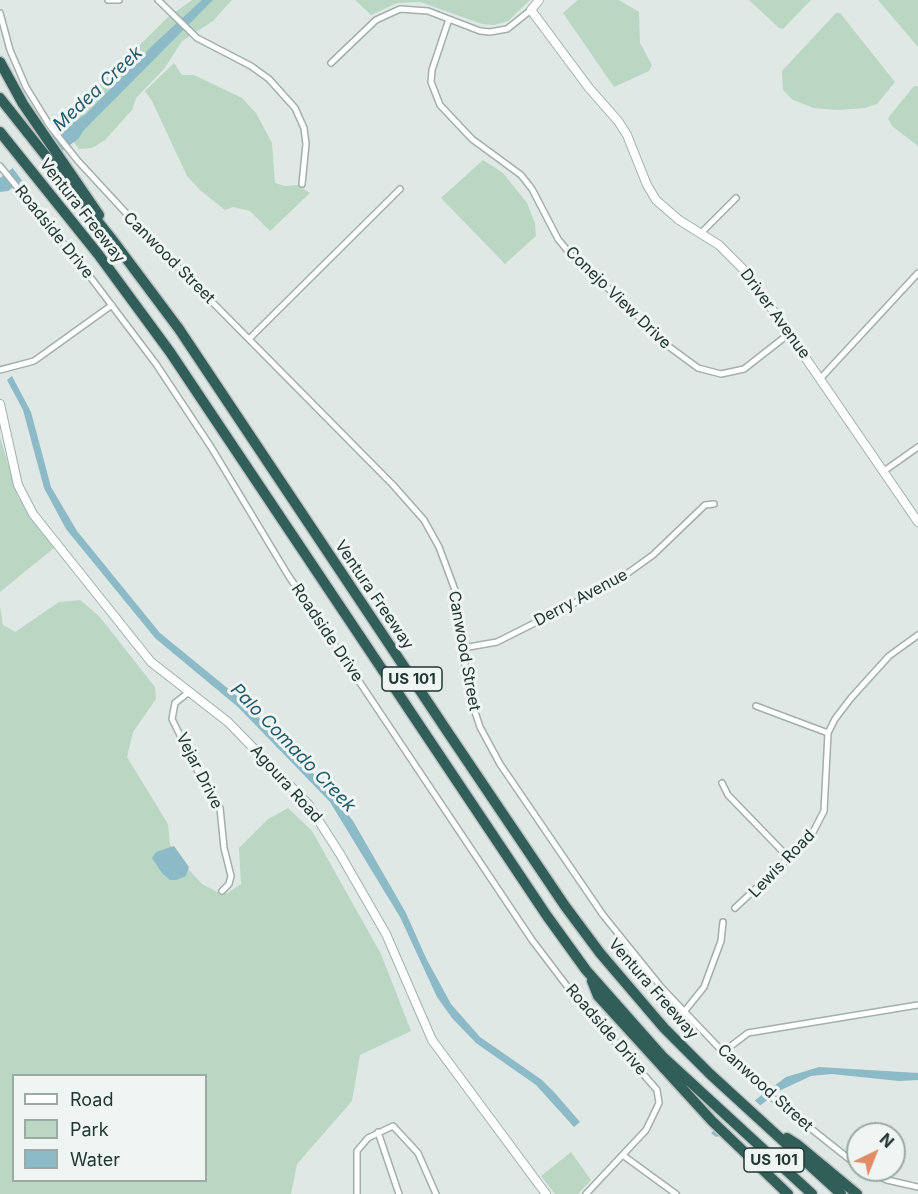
<!DOCTYPE html>
<html>
<head>
<meta charset="utf-8">
<style>
	body { margin:0 }
	#map { position:relative; width:918px; height:1194px; overflow:hidden; background:#dfe8e5; font-family:Inter,sans-serif }
	canvas { display:block }
	.legend { position:absolute; left:12px; top:1074px; width:195px; height:108px; box-sizing:border-box; background:#eef5f2; border:2px solid #9ca9a5; margin:0; padding:8px 10px; list-style:none; font-size:18px; color:#223632 }
	.legend li { display:flex; align-items:center; gap:12px; height:30px }
	.legend b { width:30px; border:2px solid #9ca9a5 }
	.north { position:absolute; left:846px; top:1122px; width:60px; height:60px; box-sizing:border-box; background:#eef5f2; border:2px solid #9ca9a5; border-radius:50%; rotate:43deg; font-size:16px; font-weight:700; line-height:24px; text-align:center; color:#223632 }
	.north::after { content:''; display:block; margin:auto; width:21px; height:27px; background:#e18c64; clip-path:polygon(50% 0,100% 100%,50% 72%,0 100%) }
</style>
</head>
<body>
<div id="map">
<canvas width="918" height="1194"></canvas>
<ul class="legend">
<li><b style="height:8px;background:#fff"></b>Road</li>
<li><b style="height:16px;background:#bad7c4"></b>Park</li>
<li><b style="height:16px;background:#8cbac7"></b>Water</li>
</ul>
<div class="north">N</div>
</div>
<script>
const g = document.querySelector('canvas').getContext('2d');
g.lineJoin = 'round';
function fillPath(path, color) {
  g.fillStyle = color;
  g.fill(path, 'evenodd');
}
function shape(rows) {
  const path = new Path2D();
  for (const r of rows) {
    path.moveTo(r[0], r[1]);
    for (let i = 2; i < r.length; i += 2) path.lineTo(r[i], r[i + 1]);
  }
  return path;
}
function stroke(path, color, width, dash) {
  g.strokeStyle = color;
  g.lineWidth = width;
  g.lineCap = dash ? 'butt' : 'round';
  g.setLineDash(dash || []);
  g.stroke(path);
}
function write(font, color, halo, rows, align = 'center') {
  g.font = font + ' Inter,sans-serif';
  g.lineWidth = 6;
  g.setLineDash([]);
  g.textBaseline = 'middle';
  g.strokeStyle = halo;
  g.fillStyle = color;
  for (const [text, x, y, turn = 0] of rows) {
    g.save();
    g.translate(x, y);
    g.rotate((+turn || 0) * Math.PI / 180);
    g.textAlign = isNaN(turn) ? turn : align;
    if (halo) g.strokeText(text, 0, 0);
    g.fillText(text, 0, 0);
    g.restore();
  }
}
const green = shape([
	[192,0,232,0,213,21,182,41,164,69,136,98,132,110,105,140,92,148,79,149,60,124,167,18],
	[355,0,530,0,508,21,494,25,482,24,420,2,397,3,371,15],
	[578,0,619,0,639,12,640,43,652,65,649,71,614,87,563,13],
	[749,0,811,0,783,29,779,28],
	[878,0,918,0,918,47],
	[836,13,840,13,895,82,877,104,865,108,838,110,814,108,793,100,783,90,782,71],
	[174,63,182,75,194,75,242,98,256,113,272,143,275,183,285,186,297,185,310,193,270,231,250,211,233,207,225,210,201,191,187,176,152,101,145,91],
	[914,86,918,86,918,146,892,126,888,118],
	[483,160,503,173,527,203,535,223,536,236,505,264,441,198],
	[0,437,18,497,54,548,0,592],
	[80,600,99,616,155,687,156,699,133,732,127,757,168,824,170,844,178,858,202,884,221,894,228,893,241,884,239,848,268,819,288,808,312,831,381,954,411,1031,360,1055,352,1101,297,1164,291,1194,0,1194,0,607,3,625,15,632,59,602],
	[14,1076,206,1076,206,1180,14,1180],
	[571,1152,591,1180,578,1194,555,1194,541,1176]
]);
const water = shape([
	[202,0,213,0,84,130,78,139,8,191,0,192,0,178,63,129,86,114,154,44],
	[12,376,31,412,51,487,77,531,160,633,242,700,331,792,353,821,406,913,426,958,451,1004,480,1037,542,1080,554,1092,580,1122,574,1127,536,1085,476,1043,452,1018,437,997,400,917,330,802,238,707,155,638,66,529,44,488,23,410,7,380],
	[174,846,189,867,186,876,176,880,170,880,162,873,152,858,156,852],
	[819,1067,918,1073,918,1080,899,1081,832,1074,811,1076,781,1090,719,1136,716,1137,711,1133,786,1077]
]);
const pier = shape([
	[48,136,62,156,24,183,11,166],
	[751,1097,762,1107,723,1137,713,1127]
]);
const street = shape([
	[108,0,119,0],
	[158,0,197,38,251,66,269,79,295,108,304,128,306,144,302,184],
	[0,13,10,50,26,87,50,126,78,161,150,239,393,485,424,520,439,547,455,590,469,694,480,727,500,764,603,915,662,988,723,1052,775,1100,858,1166],
	[449,19,432,70,431,82,440,105,472,139,521,175,532,189,558,239,575,260,624,302,664,343,698,368,721,374,744,369,790,333],
	[331,63,376,20,400,9,428,11,480,31,490,32,507,29,531,10],
	[0,166,85,270,156,364,211,447,288,575,532,940,570,990,657,1090,659,1103,646,1130,586,1194],
	[701,233,736,198],
	[249,339,400,189],
	[0,370,34,361,112,305],
	[820,379,918,273],
	[884,471,918,447],
	[463,648,497,642,614,583,653,555,705,505,714,504],
	[189,692,175,703,172,719,205,786,220,808,224,848,231,876,229,884,222,891],
	[756,706,828,733],
	[722,783,728,795,788,857],
	[735,908,810,838,824,811,828,733,835,719,851,698,889,656,918,635],
	[684,1012,704,987,721,941,723,922],
	[723,1052,748,1033,918,1005],
	[378,1132,399,1194],
	[624,1156,676,1194],
	[864,1170,887,1180,918,1187],
	[357,1194,357,1151,368,1138,393,1126,418,1153,436,1194]
]);
const secondary = shape([
	[539,0,531,10,589,88,618,121,627,135,647,185,656,200,679,220,719,245,748,274,918,522],
	[0,404,18,485,33,514,151,662,228,722,308,804,340,854,386,934,432,1040,546,1194]
]);
const highway = shape([
	[0,62,23,104,99,215],
	[0,98,111,238,179,329,449,734,565,906,600,953,664,1028,710,1074,841,1194],
	[0,132,98,254,170,352,547,916,586,970,663,1057,812,1194],
	[592,981,598,996,712,1121,788,1194],
	[787,1138,798,1145,857,1194]
]);
const shields = [
	[412,679,60],
	[774,1160,60]
];
const shieldNames = [
	["US 101",412,679],
	["US 101",774,1160]
];
const streetNames = [
	["Ventura Freeway",82,211,52],
	["Roadside Drive",54,232,51],
	["Canwood Street",169,258,45],
	["Conejo View Drive",618,298,44],
	["Driver Avenue",775,314,54],
	["Ventura Freeway",374,595,56],
	["Derry Avenue",581,598,-28],
	["Roadside Drive",327,633,56],
	["Canwood Street",464,651,80],
	["Vejar Drive",199,771,63],
	["Agoura Road",286,784,48],
	["Lewis Road",782,864,-46],
	["Ventura Freeway",653,989,49],
	["Roadside Drive",606,1030,49],
	["Canwood Street",765,1088,42]
];
const waterNames = [
	["Medea Creek",98,89,-43],
	["Palo Comado Creek",293,748,46]
];
fillPath(green, '#bad7c4');
fillPath(water, '#8cbac7');
fillPath(pier, '#dfe8e5');
stroke(street, '#a3afac', 8);
stroke(secondary, '#9fb2ad', 10);
stroke(highway, '#bdc3c2', 13);
stroke(street, '#fff', 5);
stroke(secondary, '#fff', 8);
stroke(highway, '#315e59', 10);
for (const [x, y, w] of shields) {
  const box = new Path2D();
  box.roundRect(x - w / 2, y - 12, w, 24, 4.5);
  g.fillStyle = '#eef5f2';
  g.fill(box);
  stroke(box, '#223632', 1.5);
}
write('bold 15px', '#223632', null, shieldNames);
write('16px', '#223632', '#eef5f2', streetNames);
write('italic 18px', '#24596a', '#eef5f2', waterNames);
</script>
</body>
</html>
